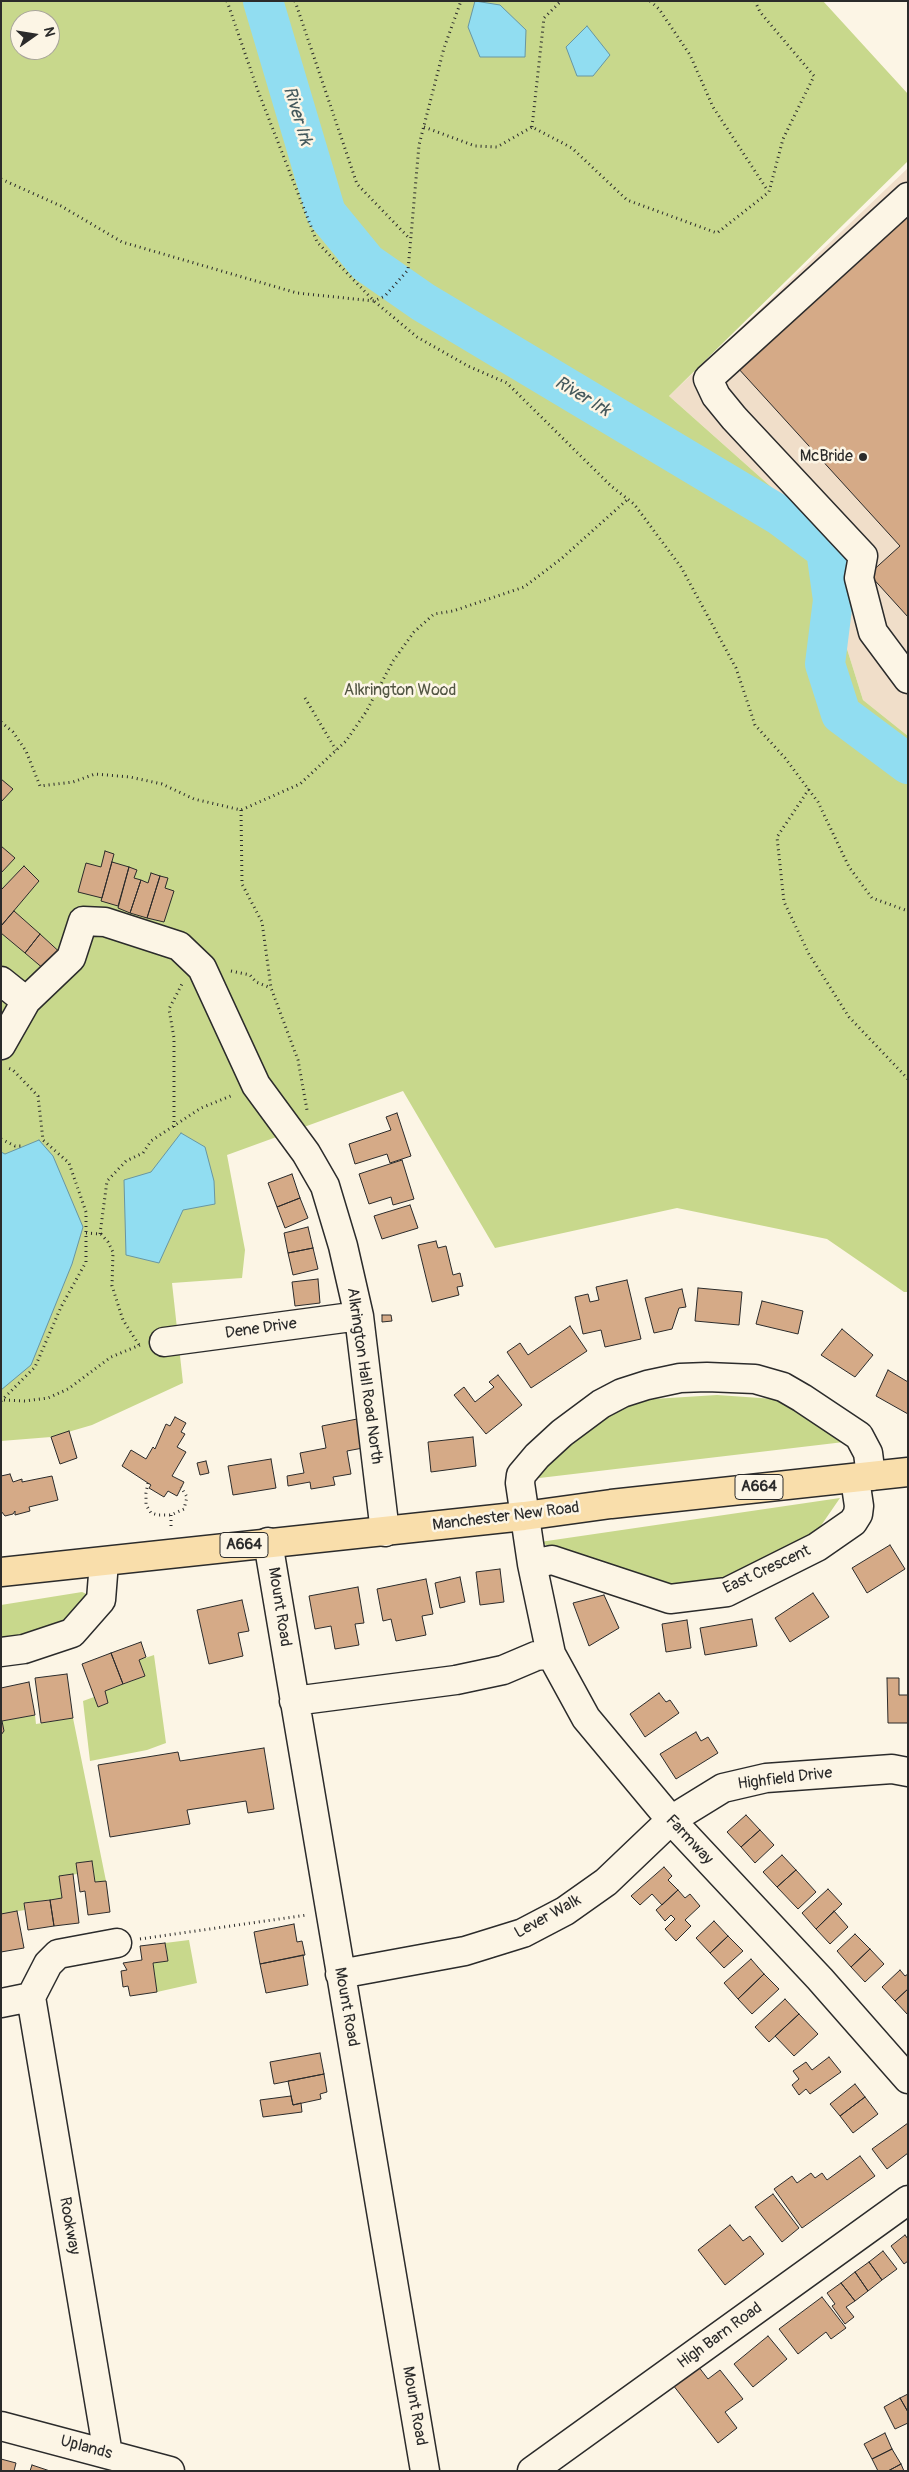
<!DOCTYPE html>
<html>
<head>
<meta charset="utf-8">
<style>
	body { margin:0 }
	#map { position:relative; width:909px; height:2472px; overflow:hidden; background:#fcf5e5; font-family:Pangolin,sans-serif }
	canvas { display:block }
	.frame { position:absolute; inset:0; border:2px solid #2b2b2b; pointer-events:none }
	.north { position:absolute; left:10px; top:10px; width:50px; height:50px; box-sizing:border-box; background:#fcf5e5; border:1px solid #a8a49b; border-radius:50%; rotate:77deg; font-size:14px; font-weight:700; line-height:20px; text-align:center; color:#2b2b2b }
	.north::after { content:''; display:block; margin:auto; width:18px; height:22px; background:#2b2b2b; clip-path:polygon(50% 0,100% 100%,50% 72%,0 100%) }
</style>
</head>
<body>
<div id="map">
<canvas width="909" height="2472"></canvas>
<div class="frame"></div>
<div class="north">N</div>
</div>
<script>
const g = document.querySelector('canvas').getContext('2d');
g.lineJoin = 'round';
function fillPath(path, color) {
  g.fillStyle = color;
  g.fill(path, 'evenodd');
}
function shape(rows) {
  const path = new Path2D();
  for (const r of rows) {
    path.moveTo(r[0], r[1]);
    for (let i = 2; i < r.length; i += 2) path.lineTo(r[i], r[i + 1]);
  }
  return path;
}
function stroke(path, color, width, dash) {
  g.strokeStyle = color;
  g.lineWidth = width;
  g.lineCap = dash ? 'butt' : 'round';
  g.setLineDash(dash || []);
  g.stroke(path);
}
function write(font, color, halo, rows, align = 'center') {
  g.font = font + ' Pangolin,sans-serif';
  g.lineWidth = 5;
  g.setLineDash([]);
  g.textBaseline = 'middle';
  g.strokeStyle = halo;
  g.fillStyle = color;
  for (const [text, x, y, turn = 0] of rows) {
    g.save();
    g.translate(x, y);
    g.rotate((+turn || 0) * Math.PI / 180);
    g.textAlign = isNaN(turn) ? turn : align;
    if (halo) g.strokeText(text, 0, 0);
    g.fillText(text, 0, 0);
    g.restore();
  }
}
const built = shape([
	[908,168,908,736,863,700,847,649,844,562,817,522,778,493,669,396]
]);
const green = shape([
	[1,1,823,1,908,94,908,161,669,396,778,493,817,522,844,562,847,649,863,700,908,736,908,1292,904,1292,827,1239,677,1208,495,1248,403,1091,227,1155,245,1250,242,1278,172,1283,183,1383,92,1425,51,1437,1,1441],
	[20,20,50,20,50,50,20,50],
	[717,1395,775,1399,844,1442,531,1479,569,1437,637,1400],
	[840,1498,809,1543,748,1574,703,1585,663,1586,585,1564,540,1542],
	[82,1592,101,1600,72,1633,1,1645,1,1605],
	[154,1655,166,1743,147,1750,90,1761,83,1701,94,1697,98,1707,108,1703,105,1691,145,1676,139,1660],
	[35,1715,36,1724,73,1718,106,1881,95,1882,92,1861,76,1863,78,1874,59,1876,62,1898,24,1903,25,1910,1,1914,1,1735,4,1731,2,1721],
	[189,1940,197,1983,157,1992,153,1963,168,1961,165,1943]
]);
const water = shape([
	[475,1,500,5,526,30,525,57,480,57,468,27,475,1],
	[587,26,610,55,593,76,577,76,566,47,587,26],
	[181,1133,205,1147,214,1181,215,1204,183,1210,159,1263,126,1255,124,1180,151,1172,181,1133],
	[39,1140,53,1156,83,1227,72,1264,31,1365,1,1390,1,1152,5,1154,39,1140]
]);
const river = shape([
	[263,1,326,213,367,263,423,302,779,515,826,550,833,600,825,664,841,714,908,764]
]);
const building = shape([
	[908,210,908,617,869,574,900,546,737,367,908,210],
	[1,779,13,789,1,802,1,779],
	[1,846,15,858,1,873,1,846],
	[105,851,114,854,102,898,78,892,86,863,101,867,105,851],
	[112,862,129,867,118,906,101,901,112,862],
	[24,866,39,881,1,926,1,890,24,866],
	[129,867,137,870,134,878,141,880,130,913,118,908,129,867],
	[151,873,160,876,147,918,130,913,141,880,148,883,151,873],
	[160,876,168,878,165,888,174,891,164,922,147,918,160,876],
	[14,911,40,934,25,953,1,933,1,926,14,911],
	[40,934,65,957,51,975,25,953,40,934],
	[397,1113,411,1156,390,1163,387,1154,355,1164,349,1144,391,1130,386,1117,397,1113],
	[402,1160,414,1199,393,1205,391,1197,369,1204,359,1174,402,1160],
	[292,1174,300,1198,277,1207,268,1183,292,1174],
	[300,1198,308,1218,285,1228,277,1207,300,1198],
	[410,1205,418,1228,382,1239,374,1216,410,1205],
	[308,1227,313,1248,288,1253,284,1233,308,1227],
	[436,1241,438,1248,446,1246,453,1275,460,1273,463,1286,457,1287,459,1295,432,1302,418,1245,436,1241],
	[313,1248,318,1269,293,1275,288,1253,313,1248],
	[318,1279,320,1303,295,1306,292,1282,318,1279],
	[627,1280,641,1339,605,1347,601,1330,583,1334,575,1297,588,1294,590,1302,599,1300,596,1287,627,1280],
	[698,1288,742,1292,739,1325,695,1321,698,1288],
	[682,1289,686,1307,679,1308,672,1329,654,1333,645,1298,682,1289],
	[762,1301,803,1311,798,1334,756,1324,762,1301],
	[382,1315,391,1315,392,1321,382,1322,382,1315],
	[570,1326,587,1351,531,1388,507,1352,520,1343,528,1355,570,1326],
	[842,1329,873,1355,855,1377,821,1355,842,1329],
	[888,1370,908,1382,908,1414,876,1396,888,1370],
	[498,1375,522,1405,486,1434,454,1395,464,1387,475,1402,494,1387,489,1382,498,1375],
	[175,1417,186,1423,181,1432,185,1434,177,1447,186,1452,172,1476,184,1482,177,1496,168,1491,164,1497,149,1488,151,1485,122,1466,131,1450,146,1459,153,1447,155,1449,166,1424,170,1426,175,1417],
	[362,1418,368,1447,347,1451,351,1474,333,1477,335,1485,311,1489,310,1482,288,1486,287,1476,304,1473,300,1453,326,1448,322,1426,362,1418],
	[69,1431,77,1458,60,1464,51,1437,69,1431],
	[473,1437,476,1466,431,1472,428,1442,473,1437],
	[271,1459,276,1488,233,1495,228,1466,271,1459],
	[206,1461,209,1473,200,1475,197,1463,206,1461],
	[10,1474,13,1482,22,1479,22,1482,52,1476,58,1500,29,1507,30,1511,15,1515,15,1511,13,1514,5,1516,1,1511,1,1476,10,1474],
	[890,1545,905,1569,867,1593,852,1568,890,1545],
	[500,1569,504,1602,480,1605,476,1572,500,1569],
	[460,1577,465,1602,440,1608,435,1583,460,1577],
	[426,1579,433,1614,422,1616,426,1635,396,1641,391,1619,383,1621,377,1589,426,1579],
	[358,1587,364,1623,355,1624,359,1645,335,1649,331,1626,315,1629,309,1596,358,1587],
	[813,1593,829,1617,790,1642,775,1618,813,1593],
	[604,1595,619,1628,589,1646,573,1603,604,1595],
	[242,1600,249,1631,238,1633,243,1656,209,1664,197,1610,242,1600],
	[752,1619,757,1646,705,1655,700,1628,752,1619],
	[687,1620,691,1648,666,1652,662,1624,687,1620],
	[141,1642,146,1657,139,1660,145,1676,123,1684,111,1653,141,1642],
	[111,1653,123,1684,105,1691,108,1703,98,1707,82,1664,111,1653],
	[67,1674,73,1718,41,1723,35,1678,67,1674],
	[887,1678,899,1678,899,1695,908,1695,908,1723,888,1723,887,1678],
	[29,1682,35,1715,2,1721,4,1731,1,1735,1,1688,29,1682],
	[659,1693,666,1702,670,1700,679,1713,645,1737,630,1714,659,1693],
	[696,1732,701,1741,708,1737,718,1753,676,1779,660,1754,696,1732],
	[264,1748,274,1809,248,1813,246,1801,187,1810,190,1824,110,1837,98,1765,178,1752,180,1761,264,1748],
	[746,1815,760,1830,741,1847,727,1832,746,1815],
	[760,1830,774,1845,755,1863,741,1847,760,1830],
	[782,1855,796,1870,777,1887,763,1872,782,1855],
	[92,1861,95,1882,106,1881,110,1912,88,1915,85,1891,80,1892,76,1863,92,1861],
	[664,1867,672,1876,668,1880,678,1890,662,1905,652,1894,640,1905,631,1896,664,1867],
	[796,1870,816,1892,798,1909,777,1887,796,1870],
	[73,1874,79,1923,54,1926,50,1900,62,1898,59,1876,73,1874],
	[828,1889,842,1904,816,1929,802,1913,828,1889],
	[678,1890,685,1898,690,1894,700,1906,685,1920,691,1926,676,1941,665,1929,675,1919,671,1915,665,1921,656,1910,678,1890],
	[50,1900,54,1926,28,1930,24,1903,50,1900],
	[17,1911,24,1948,1,1952,1,1914,17,1911],
	[834,1911,848,1927,830,1944,816,1929,834,1911],
	[714,1921,728,1936,710,1953,696,1938,714,1921],
	[294,1924,297,1942,302,1941,305,1955,260,1964,254,1932,294,1924],
	[855,1934,870,1949,851,1967,837,1951,855,1934],
	[728,1936,743,1951,724,1968,710,1953,728,1936],
	[165,1943,168,1961,153,1963,157,1992,130,1996,128,1986,123,1987,121,1971,127,1970,123,1963,142,1960,140,1946,165,1943],
	[870,1949,884,1964,865,1982,851,1967,870,1949],
	[303,1955,308,1985,266,1993,260,1964,303,1955],
	[751,1959,764,1974,738,1999,724,1983,751,1959],
	[900,1970,905,1976,908,1974,908,1989,895,2001,882,1987,900,1970],
	[764,1974,779,1989,752,2014,738,1999,764,1974],
	[908,1989,908,2015,895,2001,908,1989],
	[785,1999,799,2014,769,2042,755,2027,785,1999],
	[799,2014,818,2034,794,2056,775,2036,799,2014],
	[320,2053,324,2074,274,2084,270,2062,320,2053],
	[829,2057,841,2072,810,2094,806,2089,799,2095,792,2085,799,2079,793,2071,806,2062,812,2070,829,2057],
	[324,2074,327,2092,320,2094,321,2099,293,2105,288,2081,324,2074],
	[855,2084,865,2097,840,2116,830,2104,855,2084],
	[291,2096,293,2105,301,2103,302,2112,263,2117,260,2100,291,2096],
	[865,2097,878,2114,853,2133,840,2116,865,2097],
	[908,2123,908,2153,887,2169,872,2149,908,2123],
	[860,2156,875,2176,802,2228,774,2189,792,2176,797,2183,811,2173,815,2178,822,2173,827,2180,860,2156],
	[773,2194,799,2228,782,2242,755,2207,773,2194],
	[730,2225,743,2241,750,2236,764,2254,725,2285,698,2250,730,2225],
	[905,2235,908,2239,908,2261,904,2264,891,2246,905,2235],
	[883,2251,897,2269,882,2280,869,2262,883,2251],
	[869,2262,882,2280,868,2291,855,2272,869,2262],
	[855,2272,868,2291,855,2301,841,2283,855,2272],
	[841,2283,855,2301,846,2307,854,2317,845,2324,832,2306,835,2304,827,2293,841,2283],
	[822,2297,846,2328,831,2339,826,2332,798,2354,779,2329,822,2297],
	[768,2336,787,2359,753,2387,734,2364,768,2336],
	[698,2366,708,2379,720,2370,743,2399,725,2412,737,2428,718,2443,673,2385,698,2366],
	[908,2394,908,2412,900,2398,908,2394],
	[900,2398,908,2412,908,2423,895,2429,884,2407,900,2398],
	[885,2433,892,2449,872,2459,864,2444,885,2433],
	[892,2449,901,2464,888,2471,878,2471,872,2459,892,2449],
	[1,2459,16,2463,14,2471,1,2471,1,2459],
	[901,2464,904,2471,888,2471,901,2464],
	[32,2465,50,2471,30,2471,32,2465]
]);
const path = shape([
	[227,1,258,91,317,242,374,301,417,337,468,366,507,383,611,486,634,504,681,567,736,668,755,725,785,758,818,802,849,867,872,898,908,911],
	[295,1,357,184,410,239],
	[650,1,659,9,690,55,713,107,768,191],
	[424,127,475,146,497,147,532,127,572,148,627,200,717,233,769,192,783,139,814,76,760,12,755,1],
	[532,127,544,18,561,1],
	[1,179,61,206,122,242,297,293,374,301,385,296,408,270,419,145,444,48,461,1],
	[305,698,336,750],
	[1,722,13,732,26,751,40,786,73,782,95,774,130,777,162,784,194,799,241,810,300,784,346,741,366,712,393,661,414,632,434,614,453,611,524,587,561,559,628,499],
	[809,789,777,837,784,902,809,954,849,1017,908,1079],
	[241,810,242,884,262,922,271,988,298,1060,307,1110],
	[231,971,250,975,256,982,271,988],
	[174,1127,174,1038,169,1009,182,984],
	[1,1139,15,1146,24,1146],
	[86,1233,101,1234,108,1242,113,1252,112,1286,123,1320,139,1345],
	[100,1234,107,1181,126,1161,143,1153,151,1141,201,1108,233,1095],
	[4,1400,25,1401,48,1398,68,1389,111,1357,140,1345],
	[1,1401,35,1367,61,1307,86,1262,86,1212,69,1163,43,1140,38,1096,13,1070,8,1068],
	[148,1483,146,1493,146,1505,151,1513,158,1515,171,1515,184,1509,187,1497,181,1487],
	[171,1515,171,1530],
	[140,1939,307,1915]
]);
const minor = shape([
	[908,197,708,379,716,396,734,418,863,556,859,578,873,632,908,679],
	[1,981,26,1001],
	[1,1045,26,1001,71,958,83,921,105,922,179,946,202,968,256,1085,306,1153,325,1186,343,1246,359,1316,385,1532],
	[164,1342,359,1316],
	[871,1476,868,1453,859,1436,802,1398,783,1387,755,1379,707,1377,680,1378,647,1385,622,1393,601,1404,562,1433,537,1456,521,1475,520,1483,532,1564,551,1654,586,1718,671,1820,820,1979,908,2079],
	[268,1542,425,2471],
	[532,1564,552,1560,670,1599,727,1592,817,1547,853,1522,858,1514,859,1506,855,1479],
	[1,1652,24,1649,72,1633,101,1600,104,1562],
	[294,1701,456,1680,503,1670,536,1656,551,1654],
	[340,1974,465,1951,523,1933,565,1911,606,1882,671,1820,723,1788,766,1778,892,1769,908,1772],
	[31,1997,108,2454],
	[31,1997,48,1964,58,1954,117,1943],
	[1,2003,31,1997],
	[1,2426,170,2471],
	[532,2471,908,2200]
]);
const major = shape([
	[1,1572,524,1516,611,1504,908,1472]
]);
const markers = [
	[863,457,5,"#2b2b2b"]
];
const shields = [
	[759,1487,48],
	[244,1545,48]
];
const shieldNames = [
	["A664",759,1487],
	["A664",244,1545]
];
const poiNames = [
	["McBride",853,457]
];
const parkNames = [
	["Alkrington Wood",400,691]
];
const streetNames = [
	["Dene Drive",261,1329,-8],
	["Alkrington Hall Road North",364,1376,82],
	["Manchester New Road",506,1517,-7],
	["East Crescent",767,1570,-25],
	["Mount Road",279,1607,81],
	["Highfield Drive",785,1779,-7],
	["Farmway",689,1840,47],
	["Lever Walk",548,1917,-29],
	["Mount Road",346,2007,80],
	["Rookway",69,2226,80],
	["High Barn Road",720,2336,-36],
	["Mount Road",414,2406,80],
	["Uplands",86,2448,15]
];
const waterNames = [
	["River Irk",297,116,73],
	["River Irk",582,397,31]
];
fillPath(built, '#f0dec9');
fillPath(green, '#c8d88c');
fillPath(water, '#91ddf1');
stroke(water, '#6896a2', 1);
stroke(river, '#91ddf1', 40);
fillPath(building, '#d5aa87');
stroke(building, '#2b2b2b', 1);
stroke(minor, '#2b2b2b', 31);
stroke(major, '#2b2b2b', 31);
stroke(path, '#2b2b2b', 3, [1, 4]);
stroke(minor, '#fcf5e5', 28);
stroke(major, '#f9deab', 28);
for (const [x, y, r, color] of markers) {
  const dot = new Path2D();
  dot.arc(x, y, r, 0, 2 * Math.PI);
  g.fillStyle = color;
  g.fill(dot);
  stroke(dot, '#fcf5e5', 2);
}
for (const [x, y, w] of shields) {
  const box = new Path2D();
  box.roundRect(x - w / 2, y - 12.5, w, 25, 4);
  g.fillStyle = '#fcf5e5';
  g.fill(box);
  stroke(box, '#2b2b2b', 1);
}
write('bold 15px', '#2b2b2b', null, shieldNames);
write('16px', '#2b2b2b', '#fcf5e5', poiNames, 'right');
write('16px', '#525643', '#fcf5e5', parkNames);
write('16px', '#2b2b2b', '#fcf5e5', streetNames);
write('italic 18px', '#44585c', '#fcf5e5', waterNames);
</script>
</body>
</html>
